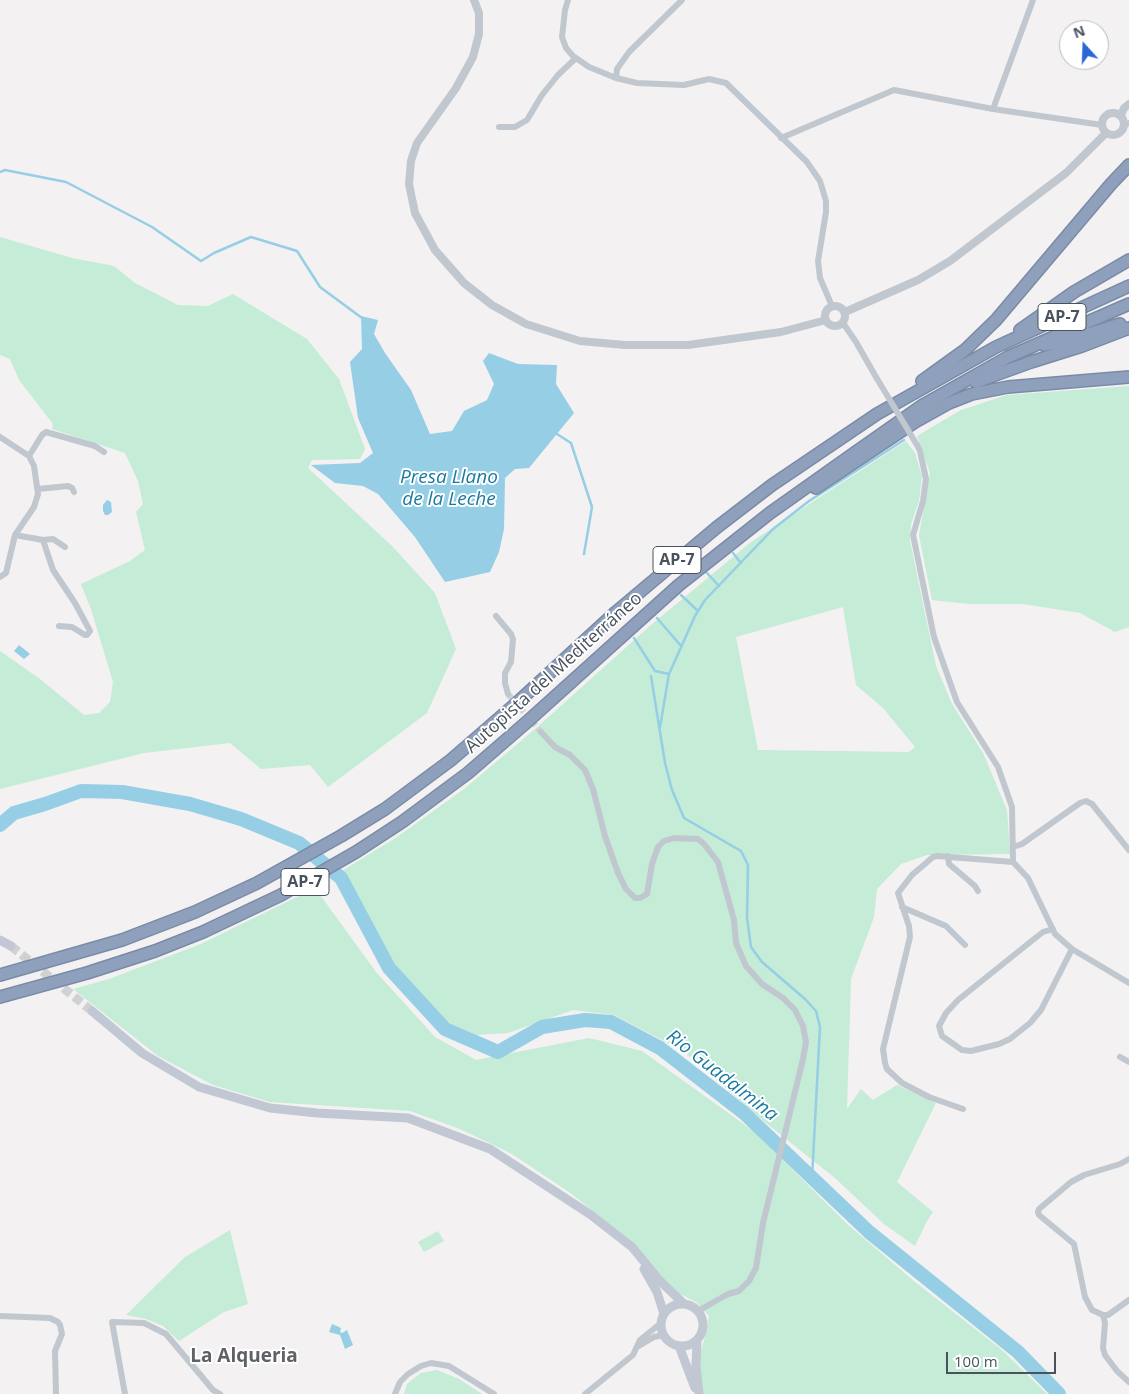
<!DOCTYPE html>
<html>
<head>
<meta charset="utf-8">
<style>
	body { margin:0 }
	#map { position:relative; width:1129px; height:1394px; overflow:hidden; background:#f3f1f1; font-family:"Open Sans",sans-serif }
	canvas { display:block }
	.north { position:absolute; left:1059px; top:20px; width:50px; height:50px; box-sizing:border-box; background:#fff; border:1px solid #b7babe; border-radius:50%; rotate:340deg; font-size:14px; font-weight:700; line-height:20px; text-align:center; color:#4a535d }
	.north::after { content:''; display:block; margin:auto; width:18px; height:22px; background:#2a67d4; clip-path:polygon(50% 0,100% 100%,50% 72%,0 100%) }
	.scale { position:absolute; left:946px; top:1352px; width:110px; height:22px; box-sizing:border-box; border:2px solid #4a535d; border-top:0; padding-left:6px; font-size:15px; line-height:18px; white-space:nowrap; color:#4a535d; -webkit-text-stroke:4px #fff; paint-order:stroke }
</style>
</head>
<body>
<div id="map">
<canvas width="1129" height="1394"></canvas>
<div class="north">N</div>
<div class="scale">100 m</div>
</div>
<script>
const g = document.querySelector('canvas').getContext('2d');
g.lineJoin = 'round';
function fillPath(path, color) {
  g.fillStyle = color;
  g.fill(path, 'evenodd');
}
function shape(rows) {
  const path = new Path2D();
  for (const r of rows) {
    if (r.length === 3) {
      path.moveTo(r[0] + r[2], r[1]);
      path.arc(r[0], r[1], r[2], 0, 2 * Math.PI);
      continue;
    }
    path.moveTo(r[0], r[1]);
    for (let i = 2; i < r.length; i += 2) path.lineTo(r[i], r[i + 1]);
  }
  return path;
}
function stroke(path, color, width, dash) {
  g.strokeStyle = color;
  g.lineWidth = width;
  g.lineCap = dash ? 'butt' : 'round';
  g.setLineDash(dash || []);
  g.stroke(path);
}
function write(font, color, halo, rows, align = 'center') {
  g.font = font + ' "Open Sans",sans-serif';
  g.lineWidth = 4;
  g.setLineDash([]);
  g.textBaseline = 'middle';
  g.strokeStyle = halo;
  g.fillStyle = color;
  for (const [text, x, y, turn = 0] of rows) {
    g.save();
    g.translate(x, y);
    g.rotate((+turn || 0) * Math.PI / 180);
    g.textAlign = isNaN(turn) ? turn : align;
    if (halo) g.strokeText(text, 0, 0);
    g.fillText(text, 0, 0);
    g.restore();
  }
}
const green = shape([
	[0,237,72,258,114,266,135,283,178,305,208,306,233,294,307,339,339,379,365,449,360,459,312,460,308,468,392,546,435,593,456,649,427,713,328,787,310,765,261,769,230,743,144,753,0,789,0,651,40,679,84,715,99,713,110,702,113,682,91,609,81,584,130,561,145,550,136,512,143,504,138,481,125,453,52,429,53,424,19,380,10,359,0,355],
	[1129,386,1129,627,1115,632,1080,613,1023,604,969,604,932,600,919,535,930,473,917,436,961,410,1007,395],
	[906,441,915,453,922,476,919,501,911,524,910,541,936,666,952,704,983,753,1007,810,1010,854,927,855,901,864,877,889,874,917,851,979,847,1109,861,1089,873,1100,897,1085,936,1103,897,1182,933,1212,927,1221,915,1246,884,1224,835,1178,766,1123,683,1051,614,1015,573,1010,508,1033,477,1035,445,1021,394,967,342,871,397,837,464,789,535,729,651,625,751,542],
	[843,607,856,685,883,708,915,747,909,752,758,750,736,637],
	[315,888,376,972,435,1037,476,1060,589,1038,642,1051,756,1133,847,1224,915,1282,1002,1350,1047,1394,702,1394,699,1358,705,1337,709,1316,696,1302,674,1291,626,1237,569,1192,512,1154,460,1129,410,1111,270,1102,213,1085,158,1056,73,989,109,979,201,944],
	[230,1230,248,1304,224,1312,179,1341,163,1326,146,1319,126,1315,185,1257],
	[438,1231,444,1241,424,1252,418,1242],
	[437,1370,459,1379,482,1394,404,1394,407,1384,421,1373]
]);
const water = shape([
	[361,316,378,320,374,334,385,353,411,390,430,434,452,431,464,411,487,400,494,384,483,361,489,353,518,364,557,365,556,384,574,413,529,468,515,469,505,478,504,529,499,552,490,572,445,582,415,537,378,494,363,486,335,483,311,465,360,463,373,453,358,418,350,362,362,349],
	[107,500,111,502,112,512,108,515,105,515,103,511,103,505],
	[19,645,30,654,24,659,14,651],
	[332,1324,341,1328,340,1332,342,1333,347,1330,353,1345,345,1349,340,1335,329,1332]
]);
const stream = shape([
	[0,172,5,170,66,182,152,227,201,261,214,253,251,237,297,251,320,287,362,318],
	[553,433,557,434,571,443,592,507,584,554],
	[733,553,741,563],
	[707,573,719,586],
	[681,595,698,611],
	[657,618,681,646],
	[634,638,655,671,669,674],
	[651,676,665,763,672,790,684,818,741,851,748,865,747,918,751,947,762,962,805,999,816,1011,820,1027,812,1178],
	[660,727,669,674,695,616,705,600,773,529,809,501,904,440]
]);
const river = shape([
	[0,825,14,813,45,804,81,791,122,792,190,804,241,819,299,843,341,878,389,968,445,1029,498,1052,542,1027,585,1020,611,1022,660,1048,744,1113,869,1232,1018,1352,1059,1394]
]);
const minorTunnel = shape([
	[508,694,541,732]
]);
const secondaryTunnel = shape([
	[11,946,92,1011]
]);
const minor = shape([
	[568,0,565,10,562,37,566,48,573,56,589,67,616,78,637,83,684,85,709,79,726,83,807,162,820,181,826,201,826,212,818,261,820,278,832,306],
	[616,78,617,69,629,52,682,0],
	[993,109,1033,0],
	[1125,125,1129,123],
	[499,127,515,127,527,120,542,95,558,75,576,58],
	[781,138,894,90,993,109,1102,125],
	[843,323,856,342,876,377],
	[0,437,29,456,34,466,38,494,34,507,15,535,6,573,0,577],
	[917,445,920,451,926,479,923,501,913,535,934,637,957,702,998,767,1012,807,1013,862,1028,878,1055,934,1072,949,1129,983],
	[29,456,42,435,46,432,95,446,104,452],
	[38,489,68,486,72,488,74,492],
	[15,535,43,540,53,570,75,603,90,631,87,635,85,635,72,627,59,626],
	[43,540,53,539,65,547],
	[496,616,511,634,513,639,511,662,505,673,505,683,508,694],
	[541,732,555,747,570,755,585,770,593,789,605,836,618,873,626,889,635,898,640,898,647,894,652,864,658,847,664,841,674,838,698,839,704,844,718,862,734,920,736,943,746,966,762,984,783,998,795,1010,803,1026,806,1042,803,1059,763,1223,756,1268,749,1281,739,1291,728,1294,698,1311],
	[1013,847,1022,844,1080,803,1086,801,1092,804,1129,850],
	[948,856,949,864,975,886,978,891],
	[902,907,946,926,965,945],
	[1053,929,1043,932,1034,939,958,1000,946,1013,939,1026,942,1036,962,1050,971,1051,999,1044,1010,1039,1030,1023,1041,1010,1072,949],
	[1120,1057,1129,1062],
	[963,1109,929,1097,902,1083,887,1069,885,1063,883,1049,910,937,909,926,898,893,912,875,933,857,937,856,1013,862],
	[1129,1159,1120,1164,1084,1175,1071,1182,1039,1209,1038,1212,1039,1215,1074,1244,1085,1297,1092,1310,1103,1315,1108,1315,1129,1300],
	[1103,1315,1105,1323,1103,1348,1105,1355,1117,1371,1129,1382],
	[0,1316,50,1318,58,1322,60,1325,62,1334,55,1351,56,1394],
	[637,1347,654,1337,663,1335],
	[125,1394,112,1322,144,1323,166,1334,213,1390,220,1394],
	[395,1394,400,1382,408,1374,421,1366,431,1363,449,1366,494,1394],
	[585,1394,633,1355,640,1340,661,1323]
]);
const tertiary = shape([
	[474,0,479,13,479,34,473,57,456,88,417,143,411,161,409,184,415,213,435,250,464,283,492,305,526,324,580,341,625,345,688,345,781,332,826,320],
	[1113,124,11],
	[1121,115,1124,108,1129,104],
	[835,316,10],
	[845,312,918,280,950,261,1066,173,1106,133]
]);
const secondary = shape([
	[0,940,11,946],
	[92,1011,142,1053,199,1087,270,1108,317,1113,408,1118,490,1149,591,1215,632,1247,660,1281,684,1304],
	[644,1269,657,1292,664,1314],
	[682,1325,21],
	[697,1340,696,1366,699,1394],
	[679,1346,695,1388]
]);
const motorway = shape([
	[1020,330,1074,292,1129,260],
	[1044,345,1067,341,1120,324],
	[922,381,965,350,996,320,1111,184,1129,165],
	[976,382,1031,362,1082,346,1129,328],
	[816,488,915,422,949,403,972,394,1008,387,1129,377],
	[0,975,122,940,195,912,257,883,341,836,385,809,451,760,519,701,616,612,716,528,772,485,877,414,996,347,1129,286],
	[0,997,87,973,155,951,203,932,281,895,356,852,402,822,468,773,528,721,679,585,770,513,856,452,923,405,1008,357,1129,304]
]);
const minorBridge = shape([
	[876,377,917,445]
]);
const shields = [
	[1062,317,48],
	[677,560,48],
	[305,882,48]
];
const shieldNames = [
	["AP-7",1062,317],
	["AP-7",677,560],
	["AP-7",305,882]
];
const streetNames = [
	["Autopista del Mediterráneo",554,673,-42]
];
const waterNames = [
	["Presa Llano",449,478],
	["de la Leche",449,500],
	["Rio Guadalmina",722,1076,38]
];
const neighbourhoodNames = [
	["La Alqueria",244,1357]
];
fillPath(green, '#c4ecd7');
fillPath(water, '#95cee5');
stroke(stream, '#95cee5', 2.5);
stroke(river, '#95cee5', 14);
stroke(minorTunnel, '#d1d1d3', 6, [6, 3]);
stroke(secondaryTunnel, '#d1d1d3', 9, [9, 4.5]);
stroke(motorway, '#798ba7', 14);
stroke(minor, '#c0c7ce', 6);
stroke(tertiary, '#c0c7ce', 8);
stroke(secondary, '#c1c8d3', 9);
stroke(motorway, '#8ea0bb', 11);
stroke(minorBridge, '#c0c7ce', 6);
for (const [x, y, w] of shields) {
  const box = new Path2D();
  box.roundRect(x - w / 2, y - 13.5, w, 27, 4);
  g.fillStyle = '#fff';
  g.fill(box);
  stroke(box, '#4a535d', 1);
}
write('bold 16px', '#4a535d', null, shieldNames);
write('18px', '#4a535d', '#fff', streetNames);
write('italic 19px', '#1a7aa1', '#fff', waterNames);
write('bold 19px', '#5e6165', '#fff', neighbourhoodNames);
</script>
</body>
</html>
